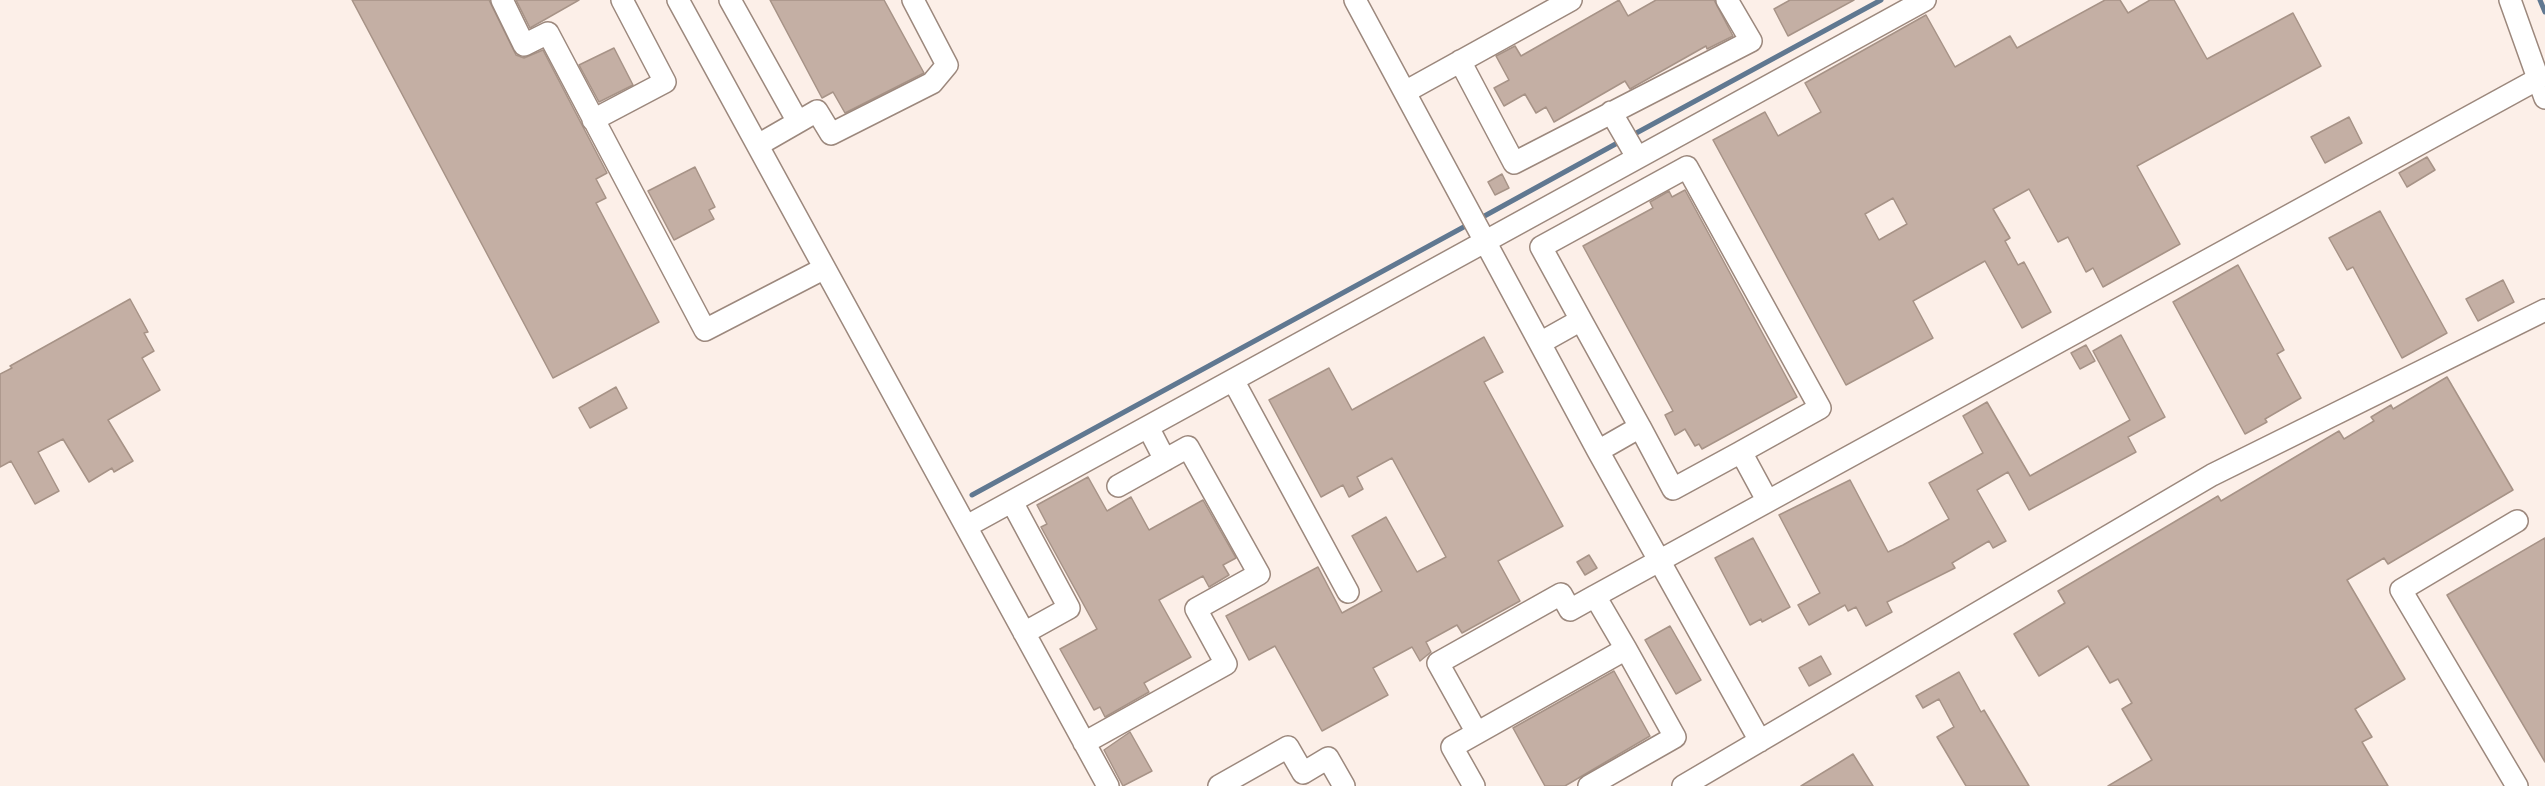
<!DOCTYPE html>
<html>
<head>
<meta charset="utf-8">
<style>
	body { margin:0 }
	canvas { display:block; background:#fcefe8 }
</style>
</head>
<body>
<canvas width="2545" height="786"></canvas>
<script>
const g = document.querySelector('canvas').getContext('2d');
g.lineJoin = 'round';
function shape(rows) {
  const path = new Path2D();
  for (const r of rows) {
    path.moveTo(r[0], r[1]);
    for (let i = 2; i < r.length; i += 2) path.lineTo(r[i], r[i + 1]);
  }
  return path;
}
function stroke(path, color, width, dash) {
  g.strokeStyle = color;
  g.lineWidth = width;
  g.lineCap = dash ? 'butt' : 'round';
  g.setLineDash(dash || []);
  g.stroke(path);
}
function fillPath(path, color) {
  g.fillStyle = color;
  g.fill(path, 'evenodd');
}
const stream = shape([
	[2540,0,2545,12],
	[1629,137,1881,0],
	[1479,219,1621,141],
	[972,495,1471,223]
]);
const building = shape([
	[352,0,489,0,516,55,524,58,543,50,607,173,596,179,606,198,596,203,659,322,553,378,352,0],
	[516,0,579,0,530,28,516,0],
	[770,0,884,0,924,73,845,113,833,92,822,98,770,0],
	[1619,0,1628,16,1656,0,1714,0,1733,36,1707,49,1706,46,1630,89,1625,81,1554,122,1546,107,1536,113,1525,94,1504,106,1494,88,1509,80,1496,56,1515,46,1521,56,1619,0],
	[1790,0,1854,0,1788,36,1774,9,1790,0],
	[2105,0,2120,0,2128,13,2150,0,2174,0,2207,59,2293,13,2321,66,2137,166,2180,244,2103,287,2093,268,2086,272,2068,237,2058,242,2029,189,1993,209,2010,238,2005,241,2018,265,2024,262,2051,312,2022,328,1985,261,1913,301,1933,338,1846,385,1713,140,1765,112,1778,136,1821,112,1805,83,1926,15,1955,67,2010,36,2017,48,2105,0],
	[1893,198,1907,224,1879,240,1865,214,1893,198],
	[614,48,633,85,599,102,579,65,614,48],
	[2349,117,2362,143,2325,163,2311,137,2349,117],
	[2427,157,2435,170,2407,187,2399,173,2427,157],
	[695,167,715,207,709,210,714,219,674,240,648,191,695,167],
	[1502,174,1509,188,1495,195,1488,182,1502,174],
	[1685,190,1797,397,1702,449,1699,444,1695,446,1685,429,1675,435,1665,415,1673,411,1583,246,1653,208,1650,202,1669,191,1672,197,1685,190],
	[2380,211,2447,333,2402,358,2353,267,2347,270,2329,238,2380,211],
	[2238,265,2284,350,2277,354,2301,398,2265,419,2267,422,2245,434,2173,302,2238,265],
	[2503,280,2514,302,2478,321,2466,299,2503,280],
	[130,299,148,332,144,333,154,351,142,358,160,390,108,420,133,461,114,472,112,468,89,482,63,439,38,452,59,491,35,504,11,461,0,467,0,374,12,368,10,366,130,299],
	[2121,335,2165,417,2128,437,2136,452,2029,510,2008,472,1977,490,2006,541,1993,548,1989,541,1952,563,1955,568,1887,602,1892,612,1866,626,1856,607,1848,611,1845,605,1809,625,1798,605,1820,593,1779,515,1850,480,1888,552,1903,545,1949,519,1929,483,1983,453,1963,416,1987,402,2030,476,2130,420,2093,351,2121,335],
	[1484,337,1503,372,1484,382,1563,526,1498,561,1520,601,1462,633,1457,625,1426,642,1431,652,1420,661,1412,647,1373,668,1388,695,1322,731,1275,646,1249,660,1226,616,1318,567,1342,613,1382,591,1352,536,1386,517,1417,572,1446,557,1392,458,1357,477,1363,489,1349,497,1343,485,1321,497,1269,400,1329,368,1352,410,1484,337],
	[2086,345,2095,361,2080,369,2071,353,2086,345],
	[2447,377,2513,490,2388,564,2384,558,2347,580,2405,679,2355,709,2372,737,2362,742,2388,786,2108,786,2152,760,2122,709,2132,703,2118,679,2110,683,2088,646,2039,676,2014,634,2065,603,2058,591,2218,496,2221,501,2339,431,2344,439,2374,421,2371,417,2391,405,2393,409,2447,377],
	[616,387,627,408,590,428,579,408,616,387],
	[1088,477,1107,511,1131,497,1149,530,1203,500,1236,558,1223,565,1229,575,1209,587,1203,576,1159,600,1191,657,1144,683,1149,692,1105,717,1100,707,1094,710,1060,649,1097,629,1041,527,1047,524,1037,505,1088,477],
	[1753,538,1790,607,1762,622,1761,619,1750,625,1715,558,1753,538],
	[2545,538,2545,762,2447,595,2545,538],
	[1589,555,1597,568,1585,575,1577,562,1589,555],
	[1670,626,1701,680,1676,694,1645,640,1670,626],
	[1821,656,1831,674,1809,686,1799,668,1821,656],
	[1614,671,1650,736,1565,786,1545,786,1513,728,1614,671],
	[1959,672,1981,712,1984,710,2029,786,1966,786,1937,737,1954,727,1939,699,1923,708,1916,696,1959,672],
	[1130,732,1152,771,1123,786,1104,750,1130,732],
	[1853,754,1873,786,1801,786,1837,764,1853,754]
]);
const minor = shape([
	[502,0,524,45,548,33,705,330,823,269],
	[678,0,1108,786],
	[730,0,798,122,758,145],
	[1355,0,1598,451,1760,741],
	[2510,0,2545,98],
	[1460,61,1514,163,1751,41,1727,0],
	[1405,92,1571,0],
	[1611,112,1637,157],
	[593,120,665,82,622,0],
	[798,122,817,111,831,134,932,83,947,65,913,0],
	[1581,320,1541,247,1687,167,1820,408,1741,452],
	[1540,343,1581,320,1640,427,1598,451],
	[1233,380,1348,592],
	[1148,427,1165,460],
	[1640,427,1673,489,1741,452,1767,500],
	[1012,502,1069,608,1024,633],
	[2517,521,2401,590,2517,786],
	[967,526,1925,0],
	[1626,649,1595,596,2538,79],
	[1477,733,1438,663,1561,594,1570,610,1595,596],
	[1084,743,1226,664,1196,609,1259,574,1188,447,1118,486],
	[1219,786,1288,747,1303,773,1328,758,1344,786],
	[1474,786,1452,747,1626,649,1675,737,1589,786],
	[1683,786,2212,475,2545,310]
]);
stroke(stream, '#607891', 5);
fillPath(building, '#c4afa4');
stroke(building, '#a79387', 1.5);
stroke(minor, '#9c887d', 24);
stroke(minor, '#fff', 21);
</script>
</body>
</html>
